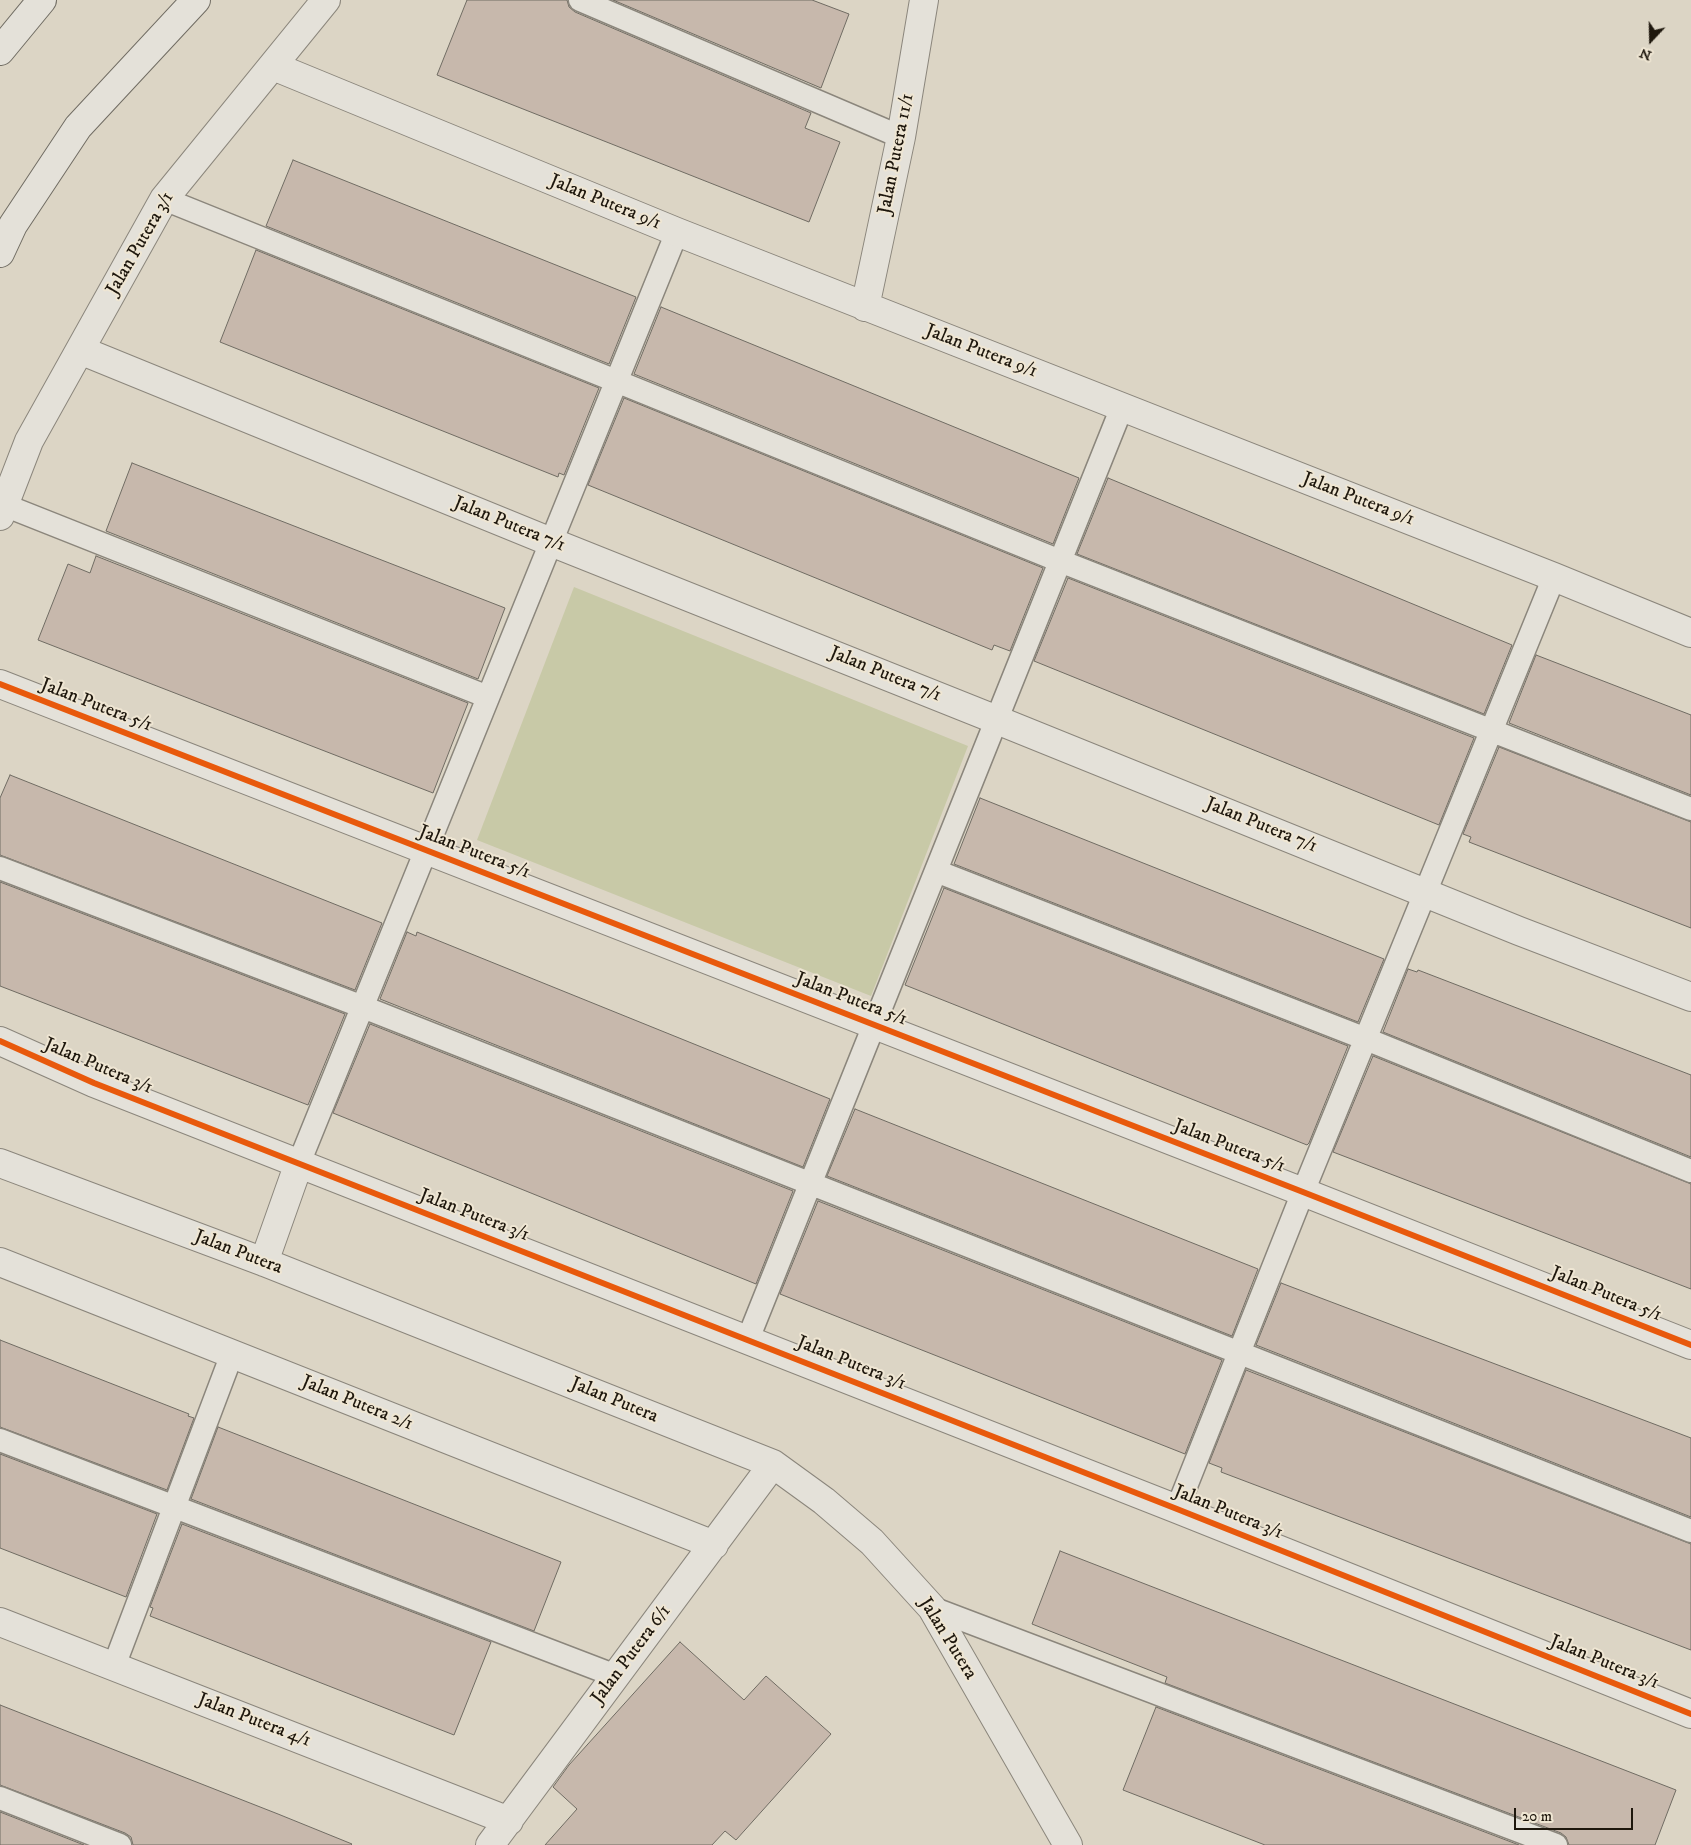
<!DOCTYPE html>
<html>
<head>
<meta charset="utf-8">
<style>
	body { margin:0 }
	#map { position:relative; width:1691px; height:1845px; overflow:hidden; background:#dcd5c5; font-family:"IM FELL DW Pica",serif }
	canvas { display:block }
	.north { position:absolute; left:1626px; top:15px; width:50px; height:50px; -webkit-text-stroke:4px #efe6d3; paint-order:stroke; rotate:201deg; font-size:14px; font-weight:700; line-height:20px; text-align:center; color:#1e170d }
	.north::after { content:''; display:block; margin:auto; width:18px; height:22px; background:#1e170d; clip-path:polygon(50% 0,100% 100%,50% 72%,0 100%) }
	.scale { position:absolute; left:1514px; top:1808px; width:119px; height:22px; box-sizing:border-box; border:2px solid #1e170d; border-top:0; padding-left:6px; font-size:15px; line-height:18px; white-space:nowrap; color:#1e170d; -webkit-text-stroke:4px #efe6d3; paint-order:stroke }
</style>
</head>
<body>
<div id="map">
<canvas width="1691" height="1845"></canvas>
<div class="north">N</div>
<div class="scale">20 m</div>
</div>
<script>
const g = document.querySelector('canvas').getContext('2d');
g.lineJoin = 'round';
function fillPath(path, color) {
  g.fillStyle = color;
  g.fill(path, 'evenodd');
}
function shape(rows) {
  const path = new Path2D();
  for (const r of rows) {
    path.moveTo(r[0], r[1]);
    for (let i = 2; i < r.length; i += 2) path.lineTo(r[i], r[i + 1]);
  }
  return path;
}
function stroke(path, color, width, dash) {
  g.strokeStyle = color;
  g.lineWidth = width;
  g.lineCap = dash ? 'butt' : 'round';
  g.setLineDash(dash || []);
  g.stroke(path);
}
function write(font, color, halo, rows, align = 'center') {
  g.font = font + ' "IM FELL DW Pica",serif';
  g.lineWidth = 4;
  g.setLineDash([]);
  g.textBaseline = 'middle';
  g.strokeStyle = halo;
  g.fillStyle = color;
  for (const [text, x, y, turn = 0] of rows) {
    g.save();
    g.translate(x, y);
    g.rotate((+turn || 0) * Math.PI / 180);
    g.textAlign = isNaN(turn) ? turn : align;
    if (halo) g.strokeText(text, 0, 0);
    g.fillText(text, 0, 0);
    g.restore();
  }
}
const green = shape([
	[574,587,968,746,871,996,477,840]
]);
const building = shape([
	[467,0,567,0,569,7,575,12,811,113,805,128,840,142,809,222,437,75,467,0],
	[613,0,812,0,849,14,821,88,613,0],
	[293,160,636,297,609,364,266,226,293,160],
	[256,250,599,388,564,475,559,473,558,477,220,342,256,250],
	[661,307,1079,478,1053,544,634,374,661,307],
	[624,398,1043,568,1010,651,994,645,992,650,588,485,624,398],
	[132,463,505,608,478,679,106,531,132,463],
	[1108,478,1512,645,1484,714,1077,554,1108,478],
	[96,556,468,703,433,793,38,640,68,564,90,573,96,556],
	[1068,578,1474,738,1439,825,1034,661,1068,578],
	[1536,655,1691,715,1691,795,1509,723,1536,655],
	[1499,747,1691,822,1691,928,1469,842,1471,837,1463,834,1499,747],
	[10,775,382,923,355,990,0,855,0,798,10,775],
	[980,798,1384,959,1358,1022,954,864,980,798],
	[0,882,345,1014,308,1105,0,986,0,882],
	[944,888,1348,1046,1309,1143,1307,1145,1272,1131,905,985,944,888],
	[407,932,416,936,417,932,830,1099,803,1167,380,999,407,932],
	[1408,969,1417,972,1418,970,1691,1075,1691,1157,1383,1032,1408,969],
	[370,1024,793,1191,756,1284,333,1113,370,1024],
	[1373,1056,1691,1184,1691,1289,1333,1152,1373,1056],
	[855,1109,1258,1269,1232,1336,827,1176,855,1109],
	[818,1201,1222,1360,1185,1454,780,1294,818,1201],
	[1281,1283,1691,1438,1691,1517,1256,1345,1281,1283],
	[0,1340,189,1414,188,1416,194,1418,167,1490,0,1427,0,1340],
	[1246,1370,1691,1544,1691,1650,1221,1472,1222,1468,1209,1463,1246,1370],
	[218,1427,561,1562,534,1631,191,1499,218,1427],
	[0,1454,157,1514,126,1597,0,1548,0,1454],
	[182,1524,491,1642,454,1735,150,1616,153,1608,150,1607,182,1524],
	[1060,1551,1676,1790,1655,1845,1569,1845,1566,1837,1561,1833,1165,1683,1167,1677,1032,1624,1060,1551],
	[680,1642,744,1700,766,1676,831,1734,736,1840,725,1831,712,1845,545,1845,577,1809,553,1787,569,1765,680,1642],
	[0,1705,278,1814,352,1844,351,1845,133,1845,131,1837,125,1833,0,1785,0,1705],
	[1156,1707,1519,1845,1265,1845,1123,1790,1156,1707],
	[0,1812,84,1845,0,1845,0,1812]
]);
const lane = shape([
	[580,0,901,137],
	[164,199,616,381,1060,561,1691,809],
	[4,505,488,697],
	[0,868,363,1007,1691,1531],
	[936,871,1366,1039,1691,1171],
	[299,1163,677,232],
	[748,1339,1122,407],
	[0,1440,616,1676],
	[1177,1509,1303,1192,1554,577],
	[932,1608,1556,1845],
	[114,1666,232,1354],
	[0,1798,120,1845]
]);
const street = shape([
	[273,66,677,232,1554,577,1691,633],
	[865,307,901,137,924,0],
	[80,350,551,542,997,720,1519,931,1691,997],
	[0,516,29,441,164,199,326,0],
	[0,684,1303,1192,1691,1345],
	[0,1041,94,1083,1177,1509,1691,1714],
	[0,1163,264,1262,773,1464,824,1501,872,1542,932,1608,1068,1845],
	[0,1262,714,1545],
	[264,1262,299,1163],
	[0,1622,509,1821],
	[490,1845,773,1464]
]);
const secondary = shape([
	[0,51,42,0],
	[0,253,13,225,78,127,196,0]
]);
const cycleway = shape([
	[0,684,1303,1192,1691,1345],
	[0,1041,94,1083,1177,1509,1691,1714]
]);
const streetNames = [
	["Jalan Putera 11/1",897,154,-79],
	["Jalan Putera 9/1",605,203,22],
	["Jalan Putera 3/1",141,244,-60],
	["Jalan Putera 9/1",981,352,21],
	["Jalan Putera 9/1",1358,500,21],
	["Jalan Putera 7/1",509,525,22],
	["Jalan Putera 7/1",885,675,22],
	["Jalan Putera 5/1",96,706,21],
	["Jalan Putera 7/1",1261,826,22],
	["Jalan Putera 5/1",474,853,21],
	["Jalan Putera 5/1",851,1000,21],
	["Jalan Putera 3/1",98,1067,23],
	["Jalan Putera 5/1",1229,1147,21],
	["Jalan Putera 3/1",474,1216,21],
	["Jalan Putera",238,1253,21],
	["Jalan Putera 5/1",1606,1295,22],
	["Jalan Putera 3/1",851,1364,22],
	["Jalan Putera",614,1401,22],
	["Jalan Putera 2/1",357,1404,22],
	["Jalan Putera 3/1",1228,1513,22],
	["Jalan Putera",947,1639,58],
	["Jalan Putera 6/1",632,1655,-53],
	["Jalan Putera 3/1",1604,1663,22],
	["Jalan Putera 4/1",254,1721,21]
];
fillPath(green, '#c8c9a7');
fillPath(building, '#c7b8ac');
stroke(building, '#706c63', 1);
stroke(lane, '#8b867c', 25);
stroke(street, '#8b867c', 30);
stroke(secondary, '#706c63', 30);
stroke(lane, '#e4e1d9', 22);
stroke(street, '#e4e1d9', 28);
stroke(secondary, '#e4e1d9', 28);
stroke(cycleway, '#e8590c', 6);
write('19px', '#1e170d', '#efe6d3', streetNames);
</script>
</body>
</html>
